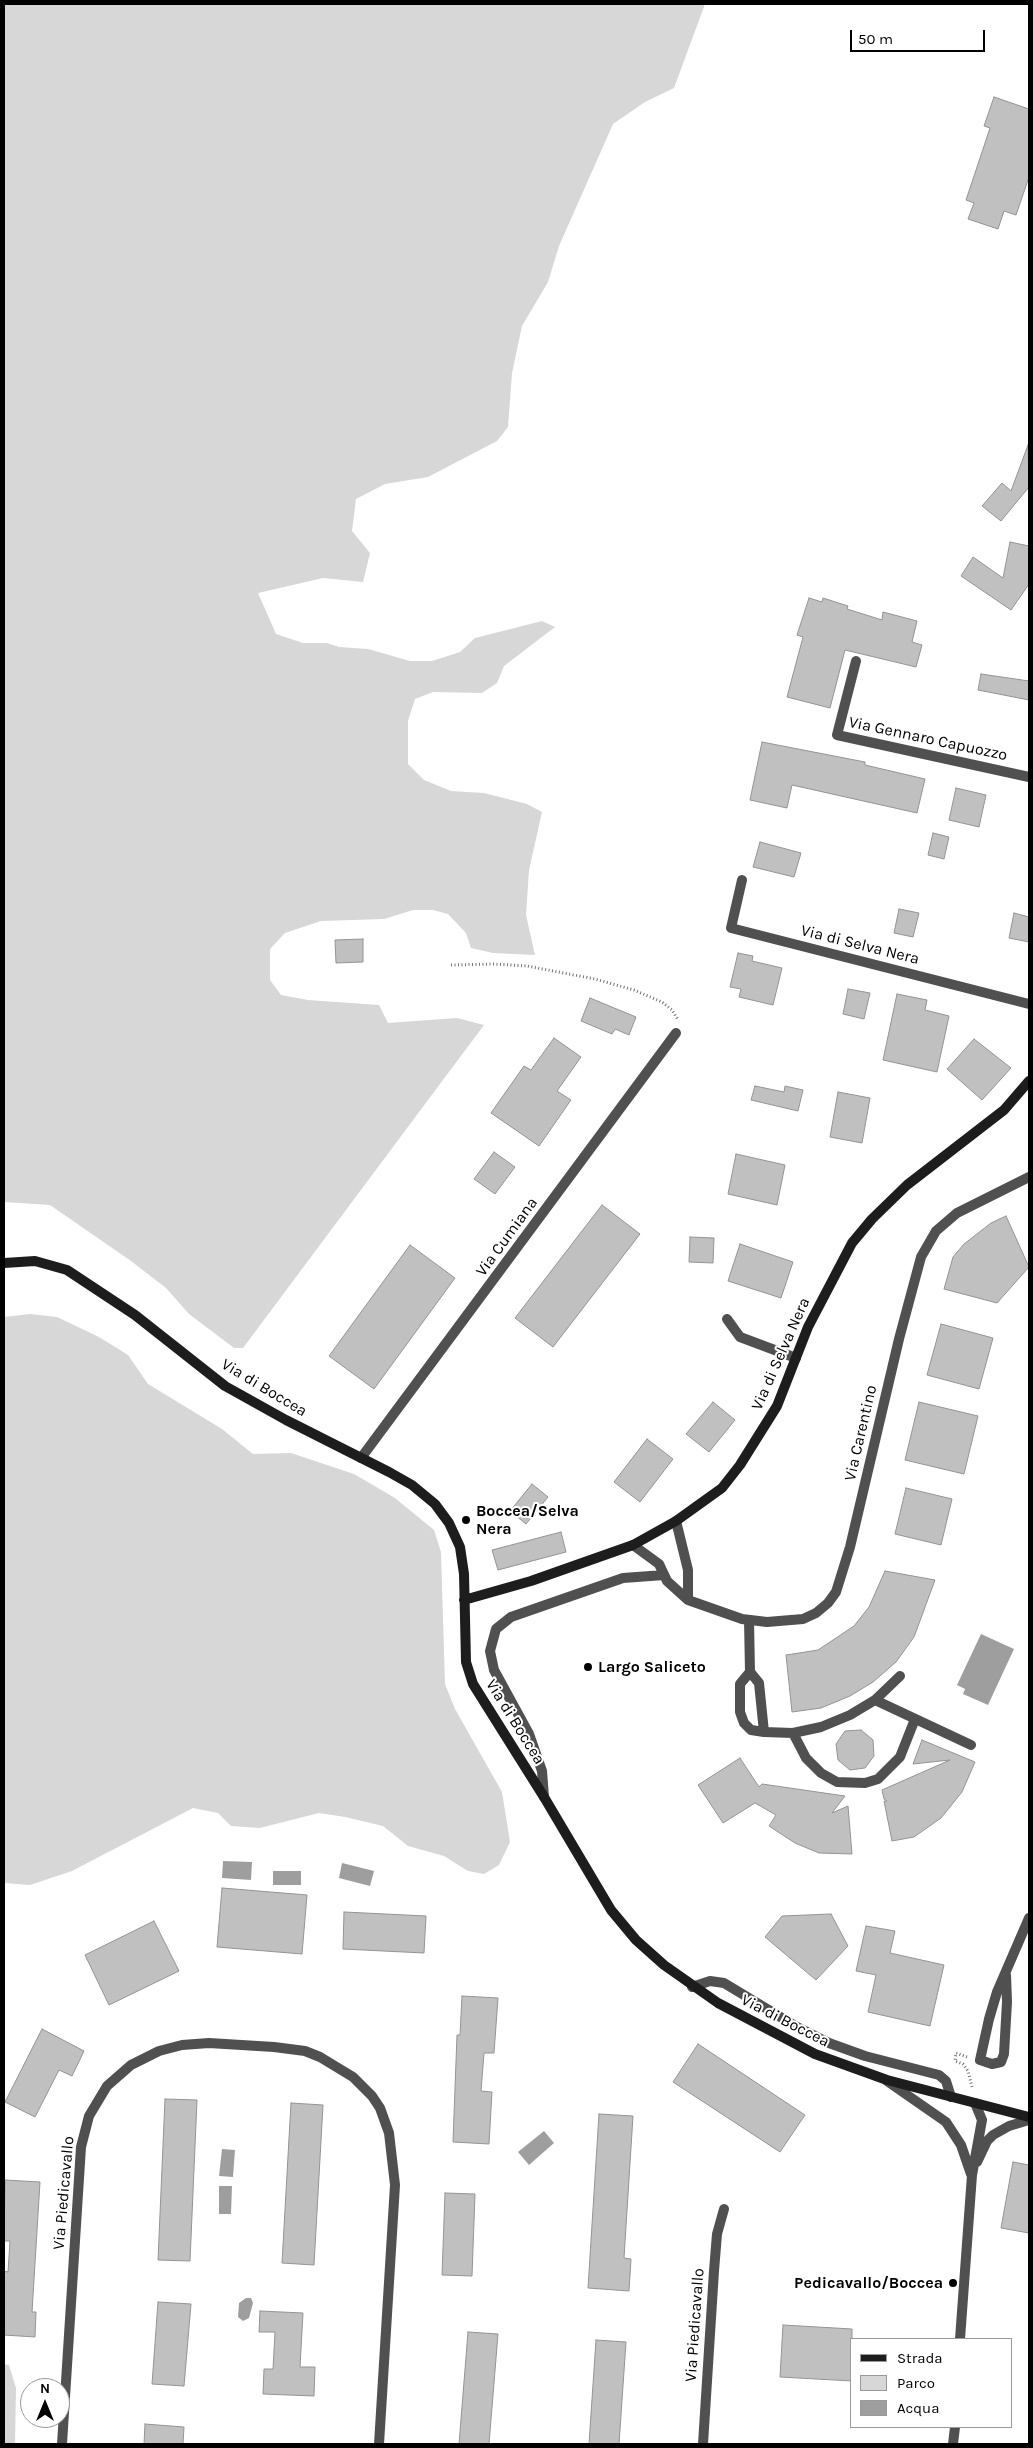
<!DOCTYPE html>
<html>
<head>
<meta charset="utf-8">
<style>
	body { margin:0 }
	#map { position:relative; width:1033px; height:2448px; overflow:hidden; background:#fff; font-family:Karla,sans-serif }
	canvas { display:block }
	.frame { position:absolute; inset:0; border:5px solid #000; pointer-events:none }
	.legend { position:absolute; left:850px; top:2338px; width:162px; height:90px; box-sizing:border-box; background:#fff; border:1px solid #999; margin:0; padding:6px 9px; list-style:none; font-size:15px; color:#000 }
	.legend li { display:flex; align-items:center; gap:10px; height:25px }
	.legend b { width:25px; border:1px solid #999 }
	.north { position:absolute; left:20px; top:2378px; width:50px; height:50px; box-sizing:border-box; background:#fff; border:1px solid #999; border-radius:50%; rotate:0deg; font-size:14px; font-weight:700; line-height:20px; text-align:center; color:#000 }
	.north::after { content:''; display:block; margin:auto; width:18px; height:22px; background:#000; clip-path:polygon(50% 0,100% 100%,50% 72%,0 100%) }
	.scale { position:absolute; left:850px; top:30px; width:135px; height:22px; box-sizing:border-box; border:2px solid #000; border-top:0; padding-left:6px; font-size:15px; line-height:18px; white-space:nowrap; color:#000; -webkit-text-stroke:4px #fff; paint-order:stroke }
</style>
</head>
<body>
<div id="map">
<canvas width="1033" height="2448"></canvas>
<div class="frame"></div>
<ul class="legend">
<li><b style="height:6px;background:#1d1d1d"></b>Strada</li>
<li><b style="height:14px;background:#d7d7d7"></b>Parco</li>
<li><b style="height:14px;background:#9e9e9e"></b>Acqua</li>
</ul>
<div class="north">N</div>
<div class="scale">50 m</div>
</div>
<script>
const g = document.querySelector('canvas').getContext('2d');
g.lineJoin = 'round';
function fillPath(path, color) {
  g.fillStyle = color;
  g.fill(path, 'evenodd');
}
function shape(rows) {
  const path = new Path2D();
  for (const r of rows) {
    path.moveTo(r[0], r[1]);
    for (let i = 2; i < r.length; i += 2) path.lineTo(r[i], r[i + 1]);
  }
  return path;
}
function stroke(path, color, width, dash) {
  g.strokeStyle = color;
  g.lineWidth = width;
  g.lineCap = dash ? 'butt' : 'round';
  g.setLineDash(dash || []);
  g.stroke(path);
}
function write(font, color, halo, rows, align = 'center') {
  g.font = font + ' Karla,sans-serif';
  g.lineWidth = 4;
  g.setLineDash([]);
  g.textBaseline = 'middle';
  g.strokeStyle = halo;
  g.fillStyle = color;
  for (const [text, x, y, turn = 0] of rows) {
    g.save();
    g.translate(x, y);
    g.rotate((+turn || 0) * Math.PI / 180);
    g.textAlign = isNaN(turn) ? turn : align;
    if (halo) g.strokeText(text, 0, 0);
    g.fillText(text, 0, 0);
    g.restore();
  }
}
const green = shape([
	[4,4,705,4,674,88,645,102,613,124,559,246,548,282,522,326,512,373,508,427,497,441,428,477,385,484,356,499,352,531,370,553,363,582,323,578,258,593,276,634,303,643,327,643,339,647,368,649,410,661,432,661,460,652,475,638,542,621,555,627,504,666,497,683,482,693,433,692,415,699,408,721,408,764,424,780,451,791,484,793,527,804,542,812,529,870,526,915,535,955,493,953,471,948,466,933,448,914,433,910,413,910,384,919,321,921,285,933,270,949,270,980,281,995,308,1000,379,1005,388,1023,457,1018,484,1025,243,1348,234,1348,189,1314,166,1288,131,1261,50,1205,4,1202],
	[30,1314,57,1317,99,1337,128,1355,148,1384,222,1429,253,1454,291,1453,354,1474,395,1498,434,1530,441,1552,445,1684,455,1709,502,1792,510,1842,499,1865,484,1874,468,1871,444,1856,408,1846,383,1826,345,1817,319,1813,260,1828,231,1826,218,1813,193,1808,72,1871,30,1885,4,1883,4,1317],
	[4,2364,9,2365,16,2388,15,2444,4,2444]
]);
const water = shape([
	[981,1634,1014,1649,988,1705,963,1694,965,1689,957,1685],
	[223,1861,252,1862,251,1880,222,1878],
	[342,1863,374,1871,370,1886,339,1878],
	[273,1871,301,1871,301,1885,273,1885],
	[544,2131,554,2143,529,2165,518,2152],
	[222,2149,235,2150,233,2177,219,2176],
	[219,2186,232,2186,231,2214,219,2214],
	[246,2298,251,2298,253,2303,249,2318,243,2321,238,2317,239,2303]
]);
const building = shape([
	[994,97,1029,109,1029,177,1016,215,1004,211,998,229,968,219,974,203,966,200,990,128,984,126,994,97],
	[1028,445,1029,487,1001,521,982,506,1002,483,1011,491,1028,445],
	[1010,542,1029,546,1029,584,1011,610,961,576,973,557,1003,578,1010,542],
	[809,598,822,602,823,598,848,606,847,609,882,620,883,612,917,621,912,642,922,645,916,667,845,650,830,708,787,697,803,637,797,635,809,598],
	[981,674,1029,681,1029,700,978,690,981,674],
	[762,742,865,762,865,765,925,779,917,813,792,785,787,808,750,800,762,742],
	[956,788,986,795,979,827,949,820,956,788],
	[933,833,949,837,944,859,928,855,933,833],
	[760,842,801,853,794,877,753,867,760,842],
	[899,909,919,913,913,937,894,933,899,909],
	[1014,913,1029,917,1029,942,1009,938,1014,913],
	[363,939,363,962,336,963,335,940,363,939],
	[738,953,753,956,752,961,782,968,773,1005,739,997,741,989,730,987,738,953],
	[848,989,870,993,864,1019,843,1014,848,989],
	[897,994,927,1000,925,1010,949,1016,937,1072,883,1060,897,994],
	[590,998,636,1017,629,1035,615,1029,612,1034,581,1021,590,998],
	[554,1038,581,1057,557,1091,571,1100,539,1146,491,1113,524,1066,531,1070,554,1038],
	[974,1039,1011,1068,982,1100,947,1069,974,1039],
	[755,1086,784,1092,785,1086,803,1090,798,1111,751,1100,755,1086],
	[838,1092,870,1098,862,1143,830,1137,838,1092],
	[494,1152,515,1167,495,1194,474,1179,494,1152],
	[736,1154,785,1165,777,1205,728,1194,736,1154],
	[602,1205,640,1234,553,1347,515,1318,602,1205],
	[1006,1216,1029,1267,997,1303,944,1289,953,1257,964,1244,991,1223,1006,1216],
	[690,1237,714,1238,713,1263,689,1262,690,1237],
	[740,1244,793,1262,781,1298,728,1281,740,1244],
	[410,1245,455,1278,374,1389,329,1356,410,1245],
	[941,1324,993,1338,979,1389,927,1375,941,1324],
	[713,1402,735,1420,709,1452,686,1434,713,1402],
	[919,1402,978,1416,964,1474,905,1460,919,1402],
	[647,1439,673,1459,640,1502,614,1482,647,1439],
	[532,1484,548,1497,526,1524,510,1511,532,1484],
	[906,1488,952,1499,941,1545,895,1534,906,1488],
	[561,1532,566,1552,498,1570,492,1550,561,1532],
	[885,1571,935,1580,914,1637,896,1662,873,1682,850,1696,821,1708,792,1712,786,1655,818,1650,854,1626,869,1607,885,1571],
	[861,1730,873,1740,874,1756,865,1768,850,1770,838,1760,836,1744,845,1731,861,1730],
	[922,1740,975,1762,962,1792,941,1818,914,1837,892,1841,884,1801,887,1801,884,1799,882,1790,950,1760,913,1764,922,1740],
	[740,1758,759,1787,762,1784,845,1796,832,1813,848,1806,852,1854,819,1853,795,1843,769,1826,776,1815,755,1803,723,1823,698,1785,740,1758],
	[222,1888,307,1895,302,1954,217,1947,222,1888],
	[344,1912,426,1916,424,1953,343,1949,344,1912],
	[831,1914,848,1946,816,1980,765,1937,782,1916,831,1914],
	[154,1921,179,1971,109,2005,85,1955,154,1921],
	[866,1926,895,1931,890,1953,944,1965,930,2026,868,2012,876,1975,856,1971,866,1926],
	[462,1996,498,1998,494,2053,484,2053,481,2091,492,2092,489,2144,453,2142,457,2035,460,2035,462,1996],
	[42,2029,84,2051,72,2076,59,2070,35,2117,5,2102,42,2029],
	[698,2044,805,2115,780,2152,673,2082,698,2044],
	[165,2099,197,2100,190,2261,158,2260,165,2099],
	[291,2103,323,2105,314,2265,282,2263,291,2103],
	[599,2114,633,2116,624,2258,631,2259,629,2291,588,2288,599,2114],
	[1013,2162,1029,2165,1029,2233,1001,2228,1013,2162],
	[5,2180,40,2182,32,2312,36,2312,35,2337,4,2335,4,2271,8,2272,10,2241,4,2241,5,2180],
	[445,2193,475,2194,472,2276,442,2275,445,2193],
	[158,2302,191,2304,184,2386,152,2384,158,2302],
	[260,2311,303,2313,300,2367,315,2367,314,2396,263,2394,264,2369,273,2369,275,2332,259,2332,260,2311],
	[783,2325,852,2329,852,2381,780,2377,783,2325],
	[468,2332,498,2334,489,2444,459,2444,468,2332],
	[596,2340,626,2342,619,2444,589,2444,596,2340],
	[145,2424,184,2427,183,2444,144,2444,145,2424]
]);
const path = shape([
	[451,965,494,964,527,966,595,979,634,990,662,1002,672,1010,678,1020],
	[967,2057,956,2053,955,2061,963,2064,968,2071,972,2087]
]);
const lane = shape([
	[742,880,731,928,1029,1004],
	[727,1319,740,1337,796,1358],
	[749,1620,750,1672,759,1683,764,1732,793,1733,821,1727,850,1715,875,1700,900,1676],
	[750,1672,740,1684,740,1712,744,1723,751,1730,764,1732],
	[875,1700,971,1745],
	[793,1733,806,1758,821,1773,837,1782,865,1783,878,1779,900,1757,915,1719],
	[692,1987,710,1981,724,1983,797,2027,829,2043,865,2056,939,2075,946,2081,951,2097]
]);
const street = shape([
	[856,661,837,735,1029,777],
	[361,1458,676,1033],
	[676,1521,688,1570,688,1600],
	[633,1545,659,1564,667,1581,688,1600,742,1619,767,1622,803,1619,816,1613,828,1603,836,1592,850,1547,899,1339,921,1257,936,1231,957,1213,1029,1177],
	[544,1797,542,1771,529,1734,494,1670,490,1651,496,1629,511,1617,623,1578,664,1575],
	[1006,1975,1007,2002,1004,2054,1001,2062,992,2064,980,2060,989,2019,997,1992,1029,1918],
	[887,2081,946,2122,961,2145,971,2174],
	[977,2162,987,2141,993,2135,1009,2126,1029,2120],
	[960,2339,972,2175,982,2120,975,2103],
	[62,2444,81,2147,89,2116,107,2086,131,2065,159,2051,182,2045,209,2043,274,2047,305,2051,320,2057,353,2077,372,2096,380,2108,389,2133,395,2185,379,2444],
	[703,2444,714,2271,717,2234,724,2209],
	[953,2444,955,2427]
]);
const secondary = shape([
	[4,1263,35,1261,67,1270,135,1315,225,1386,286,1420,389,1472,412,1485,435,1504,449,1523,460,1547,464,1574,466,1662,473,1684,544,1797,611,1910,636,1940,664,1965,718,2003,815,2054,887,2080,1029,2117],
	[464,1600,531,1581,633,1545,676,1521,722,1488,740,1465,777,1406,808,1327,852,1243,872,1219,907,1185,1004,1110,1029,1081]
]);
const markers = [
	[466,1520,5,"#000"],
	[588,1667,5,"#000"],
	[953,2283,5,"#000"]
];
const streetNames = [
	["Via Gennaro Capuozzo",928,739,12],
	["Via di Selva Nera",860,945,14],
	["Via Cumiana",507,1237,-54],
	["Via di Selva Nera",781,1354,-66],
	["Via di Boccea",264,1388,31],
	["Via Carentino",861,1433,-77],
	["Via di Boccea",515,1722,58],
	["Via di Boccea",785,2021,27],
	["Via Piedicavallo",64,2193,-85],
	["Via Piedicavallo",695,2325,-86]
];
const poiNames = [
	["Boccea/Selva",476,1511],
	["Nera",476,1529],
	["Largo Saliceto",598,1667],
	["Pedicavallo/Boccea",943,2283,"right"]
];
fillPath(green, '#d7d7d7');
fillPath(water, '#9e9e9e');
fillPath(building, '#c0c0c0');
stroke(building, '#949494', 1);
stroke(path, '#727272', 3, [1, 2.5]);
stroke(lane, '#505050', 10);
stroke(street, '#505050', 10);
stroke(secondary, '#1d1d1d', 10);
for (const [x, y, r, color] of markers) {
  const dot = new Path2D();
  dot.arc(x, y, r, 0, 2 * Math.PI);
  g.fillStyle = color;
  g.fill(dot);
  stroke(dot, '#fff', 2);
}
write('16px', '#000', '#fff', streetNames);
write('bold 16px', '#000', '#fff', poiNames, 'left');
</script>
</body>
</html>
